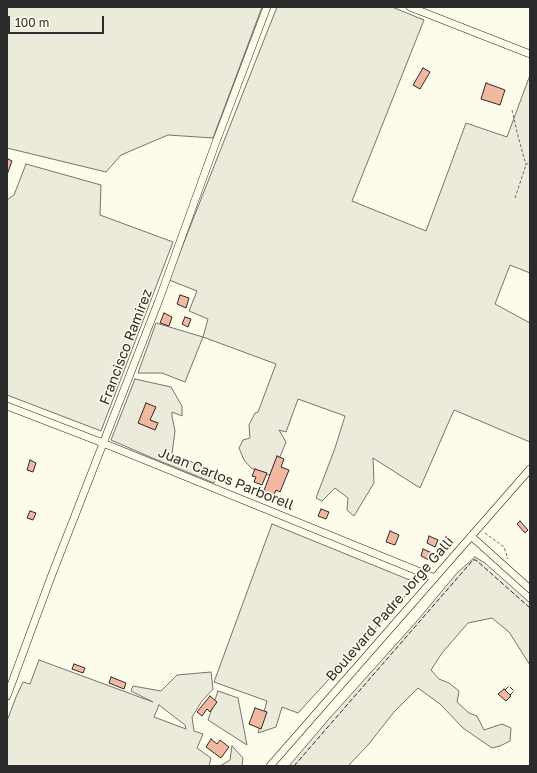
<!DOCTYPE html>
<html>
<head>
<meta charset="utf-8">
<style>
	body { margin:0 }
	#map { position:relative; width:537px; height:773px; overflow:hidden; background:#fdfbea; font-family:"Golos Text",sans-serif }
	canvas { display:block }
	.frame { position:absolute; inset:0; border:8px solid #2b2b2b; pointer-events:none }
	.scale { position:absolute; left:8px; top:16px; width:96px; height:18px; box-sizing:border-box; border:2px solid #2b2b2b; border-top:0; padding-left:5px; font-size:12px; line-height:14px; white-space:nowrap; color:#2b2b2b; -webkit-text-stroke:3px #fdfbea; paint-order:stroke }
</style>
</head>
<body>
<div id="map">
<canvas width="537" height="773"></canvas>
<div class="frame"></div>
<div class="scale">100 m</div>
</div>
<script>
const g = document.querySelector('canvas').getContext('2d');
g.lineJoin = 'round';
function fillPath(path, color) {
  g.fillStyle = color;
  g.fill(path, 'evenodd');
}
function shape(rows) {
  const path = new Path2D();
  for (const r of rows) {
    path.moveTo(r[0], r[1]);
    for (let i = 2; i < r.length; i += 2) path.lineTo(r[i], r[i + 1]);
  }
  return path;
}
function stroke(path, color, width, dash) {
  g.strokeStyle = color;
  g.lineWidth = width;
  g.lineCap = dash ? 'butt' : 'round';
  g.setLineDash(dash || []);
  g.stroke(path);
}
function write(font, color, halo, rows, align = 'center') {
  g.font = font + ' "Golos Text",sans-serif';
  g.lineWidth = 3;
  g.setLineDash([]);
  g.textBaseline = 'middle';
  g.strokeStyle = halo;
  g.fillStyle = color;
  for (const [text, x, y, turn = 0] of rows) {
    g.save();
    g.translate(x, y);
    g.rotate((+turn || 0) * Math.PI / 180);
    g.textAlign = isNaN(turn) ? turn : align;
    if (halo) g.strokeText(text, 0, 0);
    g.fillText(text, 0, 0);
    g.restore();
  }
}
const green = shape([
	[7,7,262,7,213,138,168,135,121,155,106,172,7,148,7,7],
	[277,7,392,7,424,20,352,201,426,231,466,123,507,137,530,75,530,273,510,265,495,304,530,323,530,442,454,410,420,488,373,458,374,483,354,516,347,510,348,498,335,488,322,501,316,498,335,448,345,416,298,399,286,432,279,430,286,442,273,474,268,475,251,468,244,460,239,448,243,440,250,438,249,425,255,413,258,412,276,364,203,337,185,382,162,373,138,373,156,323,203,337,208,319,189,311,197,291,169,280,277,7],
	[26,164,101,185,100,215,173,242,101,431,7,395,7,200,14,195,26,164],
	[135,379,171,387,182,406,182,416,172,412,172,416,175,431,172,454,219,473,214,483,150,457,111,440,135,379],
	[272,524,417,583,298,713,282,707,276,727,258,733,267,701,214,682,272,524],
	[475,557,485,563,530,603,530,665,509,632,492,618,468,623,442,653,431,670,439,679,449,683,459,691,457,702,469,713,477,716,484,730,502,724,511,728,510,741,500,746,492,748,463,728,440,704,418,688,394,712,368,745,348,766,289,766,329,719,417,621,457,573,475,557],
	[39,660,153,702,131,691,133,686,161,691,177,675,211,672,213,689,202,701,192,717,194,731,203,734,197,748,211,758,209,766,7,766,7,721,16,697,23,682,30,684,39,660],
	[159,705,185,725,186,729,154,717,159,705],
	[218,691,238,698,247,745,208,720,218,691],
	[232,746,243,758,242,766,220,766,230,760,232,746]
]);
const building = shape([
	[423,68,430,72,420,89,413,85,423,68],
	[486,83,505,90,500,105,481,99,486,83],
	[8,159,12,161,7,175,7,161,8,159],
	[180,295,189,298,186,308,177,304,180,295],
	[164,313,172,317,169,326,160,323,164,313],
	[185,317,191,319,188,327,182,324,185,317],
	[146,403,156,407,150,420,158,423,155,430,138,423,146,403],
	[277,456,284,459,281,467,289,470,280,492,276,490,273,497,263,493,277,456],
	[30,460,36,463,33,472,27,470,30,460],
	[255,469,267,473,262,485,254,482,256,477,252,476,255,469],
	[321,509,329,512,326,519,318,516,321,509],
	[30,511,36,513,33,520,27,518,30,511],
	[520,521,528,530,525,533,517,524,520,521],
	[390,531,399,535,395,545,386,542,390,531],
	[429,536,438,540,435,547,427,543,429,536],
	[423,549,432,553,429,560,421,556,423,549],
	[74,664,85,668,83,673,72,669,74,664],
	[111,677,126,683,124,689,109,683,111,677],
	[504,689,511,696,506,701,498,694,504,689],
	[210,696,217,702,210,712,207,709,202,716,197,712,210,696],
	[255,708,267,712,261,729,249,724,255,708],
	[211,739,217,744,220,740,229,747,221,758,206,747,211,739]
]);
const path = shape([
	[512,110,518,136,526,165],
	[515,198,526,165,530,161],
	[485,533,504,547,508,559]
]);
const minor = shape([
	[410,7,530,54],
	[7,406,103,443,435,578],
	[471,536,530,589],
	[7,696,51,577,159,300,216,142,267,7],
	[270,766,530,469]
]);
const fence = shape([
	[505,690,509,686,514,691,510,695],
	[294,766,473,560,476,560,530,608]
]);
const streetNames = [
	["Francisco Ramirez",126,347,-69],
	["Juan Carlos Parborell",226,479,22],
	["Boulevard Padre Jorge Galli",390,609,-49]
];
fillPath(green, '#ecebdb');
stroke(green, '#74746e', 1);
fillPath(building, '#f2b8a0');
stroke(building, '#2b2b2b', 1);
stroke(minor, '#2b2b2b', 8);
stroke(path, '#6a6964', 1, [3, 2]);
stroke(minor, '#fdfbea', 7);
stroke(fence, '#2b2b2b', 1, [5, 2]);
write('14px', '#2b2b2b', '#fdfbea', streetNames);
</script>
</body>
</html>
